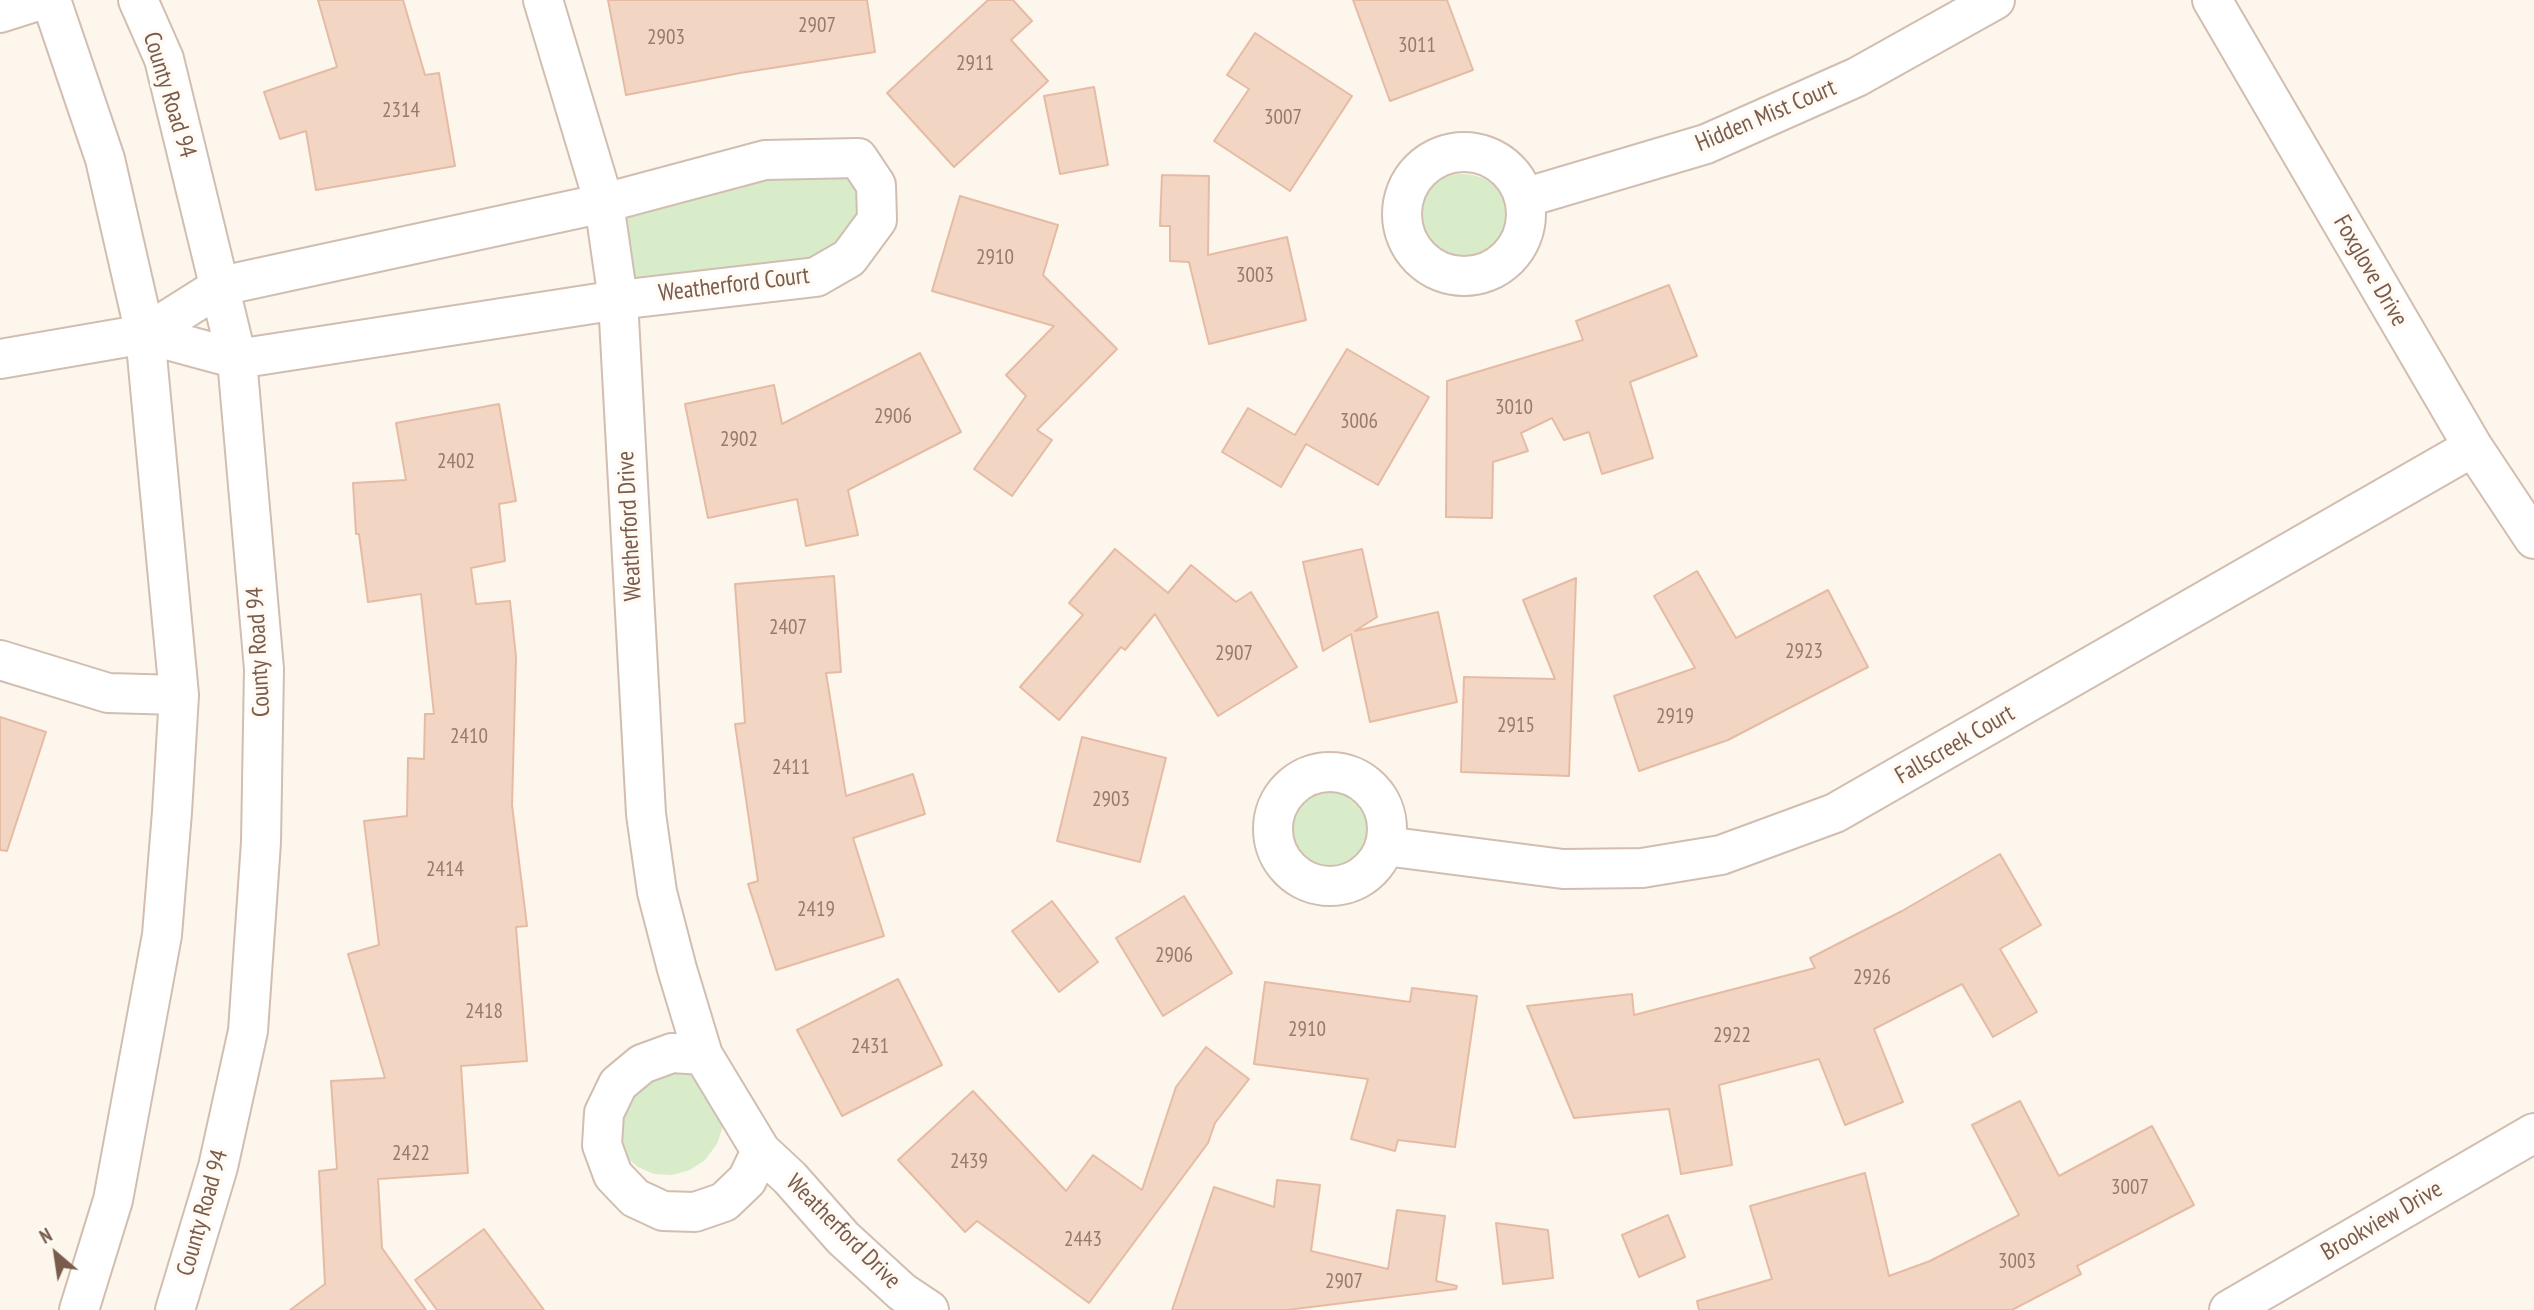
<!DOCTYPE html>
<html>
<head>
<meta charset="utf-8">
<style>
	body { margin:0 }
	#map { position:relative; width:2534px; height:1310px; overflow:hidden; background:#fdf6ec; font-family:"PT Sans Narrow",sans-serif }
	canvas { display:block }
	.north { position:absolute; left:21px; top:1219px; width:70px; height:70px; -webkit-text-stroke:5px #fffaf3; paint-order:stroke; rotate:331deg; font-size:19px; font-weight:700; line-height:28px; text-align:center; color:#7a5c4d }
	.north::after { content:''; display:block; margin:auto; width:24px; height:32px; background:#7a5c4d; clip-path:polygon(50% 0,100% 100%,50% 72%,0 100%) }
</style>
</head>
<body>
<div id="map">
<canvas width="2534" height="1310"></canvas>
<div class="north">N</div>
</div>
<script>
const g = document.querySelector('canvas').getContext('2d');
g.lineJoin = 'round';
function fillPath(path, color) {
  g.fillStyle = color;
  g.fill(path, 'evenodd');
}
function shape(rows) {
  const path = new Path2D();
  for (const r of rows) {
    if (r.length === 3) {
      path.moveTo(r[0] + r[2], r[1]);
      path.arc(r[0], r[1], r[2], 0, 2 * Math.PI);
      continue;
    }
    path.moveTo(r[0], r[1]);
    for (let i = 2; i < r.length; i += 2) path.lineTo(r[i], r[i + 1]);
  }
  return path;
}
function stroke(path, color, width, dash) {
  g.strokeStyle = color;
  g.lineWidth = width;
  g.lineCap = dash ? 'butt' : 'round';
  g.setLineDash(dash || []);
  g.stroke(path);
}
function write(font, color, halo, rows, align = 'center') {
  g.font = font + ' "PT Sans Narrow",sans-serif';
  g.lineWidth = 7;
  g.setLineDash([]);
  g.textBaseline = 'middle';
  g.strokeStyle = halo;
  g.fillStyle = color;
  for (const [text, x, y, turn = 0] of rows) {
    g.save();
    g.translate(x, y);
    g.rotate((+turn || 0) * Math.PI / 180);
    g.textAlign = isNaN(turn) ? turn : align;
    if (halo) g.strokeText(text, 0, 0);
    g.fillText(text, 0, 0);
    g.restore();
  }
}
const green = shape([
	[853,140,868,214,823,267,626,285,614,186],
	[1462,230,56],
	[1331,822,56],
	[685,1066,722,1107,723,1126,717,1144,705,1160,690,1170,672,1175,654,1174,638,1167,624,1155,613,1105,620,1089]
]);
const building = shape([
	[318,0,403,0,425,75,439,73,455,166,316,190,306,131,280,139,264,92,337,67,318,0],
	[608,0,867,0,875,52,740,73,626,95,608,0],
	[988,0,1013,0,1032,21,1011,40,1048,81,954,167,887,93,988,0],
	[1353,0,1447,0,1473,70,1390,101,1353,0],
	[1255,33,1352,96,1290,191,1214,141,1249,89,1227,75,1255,33],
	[1094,87,1108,165,1060,174,1044,96,1094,87],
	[1162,175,1209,176,1208,255,1287,237,1306,320,1209,344,1189,262,1170,261,1170,226,1160,226,1162,175],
	[960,196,1058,225,1043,275,1117,349,1037,430,1052,440,1012,496,974,469,1026,396,1006,375,1054,326,932,291,960,196],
	[1669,285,1697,356,1630,382,1653,458,1602,474,1589,432,1564,440,1552,418,1521,433,1528,451,1493,462,1492,518,1446,517,1447,381,1583,340,1576,321,1669,285],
	[1347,349,1429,397,1378,485,1306,444,1281,487,1222,452,1248,408,1295,435,1347,349],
	[920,353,961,432,848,490,858,535,806,546,797,499,708,518,685,404,774,385,782,424,920,353],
	[499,404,516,501,499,504,505,561,471,568,476,604,510,601,516,657,512,805,527,926,516,927,527,1061,461,1066,468,1173,378,1179,382,1248,426,1310,290,1310,325,1284,319,1171,337,1169,331,1081,385,1078,348,954,379,945,364,821,407,816,408,758,424,759,425,714,434,714,421,594,368,602,359,534,356,534,353,483,406,480,396,423,499,404],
	[1115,549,1168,593,1191,565,1236,602,1251,592,1297,667,1218,716,1155,614,1125,650,1121,647,1059,720,1020,687,1083,615,1069,603,1115,549],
	[1362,549,1377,617,1355,631,1438,612,1457,702,1370,722,1351,634,1323,651,1303,562,1362,549],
	[1697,571,1736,638,1828,590,1868,667,1728,740,1639,771,1614,696,1695,668,1654,596,1697,571],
	[834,576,841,672,826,673,846,796,913,774,925,814,853,838,884,936,776,970,748,884,758,881,735,724,745,723,735,584,834,576],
	[1576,578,1569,776,1461,772,1464,677,1555,679,1523,600,1576,578],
	[0,717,46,732,7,851,0,850,0,717],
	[1082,737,1166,758,1140,862,1057,841,1082,737],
	[2000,854,2041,925,2000,949,2037,1012,1993,1037,1962,984,1874,1029,1903,1102,1845,1125,1819,1059,1719,1085,1732,1165,1681,1174,1669,1109,1574,1118,1527,1006,1632,994,1634,1015,1815,968,1810,958,1902,911,2000,854],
	[1184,896,1232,973,1163,1016,1116,938,1184,896],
	[1052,901,1098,962,1059,992,1012,931,1052,901],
	[898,979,942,1065,842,1116,797,1030,898,979],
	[1265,982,1410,1002,1412,988,1477,996,1455,1147,1398,1140,1395,1151,1351,1139,1368,1079,1254,1064,1265,982],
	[1206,1047,1249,1079,1215,1123,1208,1143,1089,1303,977,1221,965,1232,898,1160,973,1091,1066,1191,1093,1155,1142,1190,1176,1087,1206,1047],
	[2020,1101,2059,1176,2152,1126,2194,1205,2077,1266,2081,1274,2012,1310,1699,1310,1697,1301,1772,1279,1750,1206,1865,1173,1889,1276,1930,1261,2019,1215,1972,1125,2020,1101],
	[1277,1180,1320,1185,1311,1251,1388,1269,1397,1210,1445,1216,1436,1281,1457,1286,1456,1289,1287,1310,1172,1310,1214,1187,1274,1207,1277,1180],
	[1668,1215,1685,1257,1639,1277,1622,1235,1668,1215],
	[1496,1223,1548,1230,1553,1278,1503,1284,1496,1223],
	[484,1229,544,1310,437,1310,415,1280,484,1229]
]);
const minor = shape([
	[51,0,105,159,145,334,179,695,172,812,162,935,113,1200,79,1310],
	[138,0,164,59,237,359,264,669,261,842,248,1031,218,1167,175,1310],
	[543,0,604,203,618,300,646,814,657,892,677,969,703,1055,761,1151,790,1178,843,1238,902,1292,929,1310],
	[2212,0,2473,447,2534,539],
	[0,13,41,0],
	[1464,214,62],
	[1524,198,1706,144,1857,77,1995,0],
	[0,359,145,334,221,286,604,203,765,160,858,158,876,185,877,220,849,258,816,277,618,300,237,359,145,334],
	[0,660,108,693,179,695],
	[1330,829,57],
	[1385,846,1563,869,1642,868,1721,855,1835,813,2473,447],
	[703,1055,672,1053,642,1064,618,1084,604,1113,602,1145,613,1175,635,1198,663,1211,695,1212,724,1202,747,1180,761,1151],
	[2229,1310,2534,1133]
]);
const numberNames = [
	["2907",817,26],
	["2903",666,38],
	["3011",1417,46],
	["2911",975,64],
	["2314",401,111],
	["3007",1283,118],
	["2910",995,258],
	["3003",1255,276],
	["3010",1514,408],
	["2906",893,417],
	["3006",1359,422],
	["2902",739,440],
	["2402",456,462],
	["2407",788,628],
	["2923",1804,652],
	["2907",1234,654],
	["2919",1675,717],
	["2915",1516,726],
	["2410",469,737],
	["2411",791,768],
	["2903",1111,800],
	["2414",445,870],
	["2419",816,910],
	["2906",1174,956],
	["2926",1872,978],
	["2418",484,1012],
	["2910",1307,1030],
	["2922",1732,1036],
	["2431",870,1047],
	["2422",411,1154],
	["2439",969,1162],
	["3007",2130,1188],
	["2443",1083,1240],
	["3003",2017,1262],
	["2907",1344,1282]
];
const streetNames = [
	["County Road 94",169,95,73],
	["Hidden Mist Court",1766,116,-23],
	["Foxglove Drive",2370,271,60],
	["Weatherford Court",734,285,-7],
	["Weatherford Drive",630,526,-93],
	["County Road 94",259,652,-93],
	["Fallscreek Court",1955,745,-30],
	["County Road 94",203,1213,-74],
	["Brookview Drive",2382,1221,-30],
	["Weatherford Drive",843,1232,45]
];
fillPath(green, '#d8ecc9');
fillPath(building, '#f3d5c3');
stroke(building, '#e6bba3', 2);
stroke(minor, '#d1beb0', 42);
stroke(minor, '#fff', 38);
write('21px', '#987a6a', null, numberNames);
write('24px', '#7a5c4d', '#fffaf3', streetNames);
</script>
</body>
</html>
